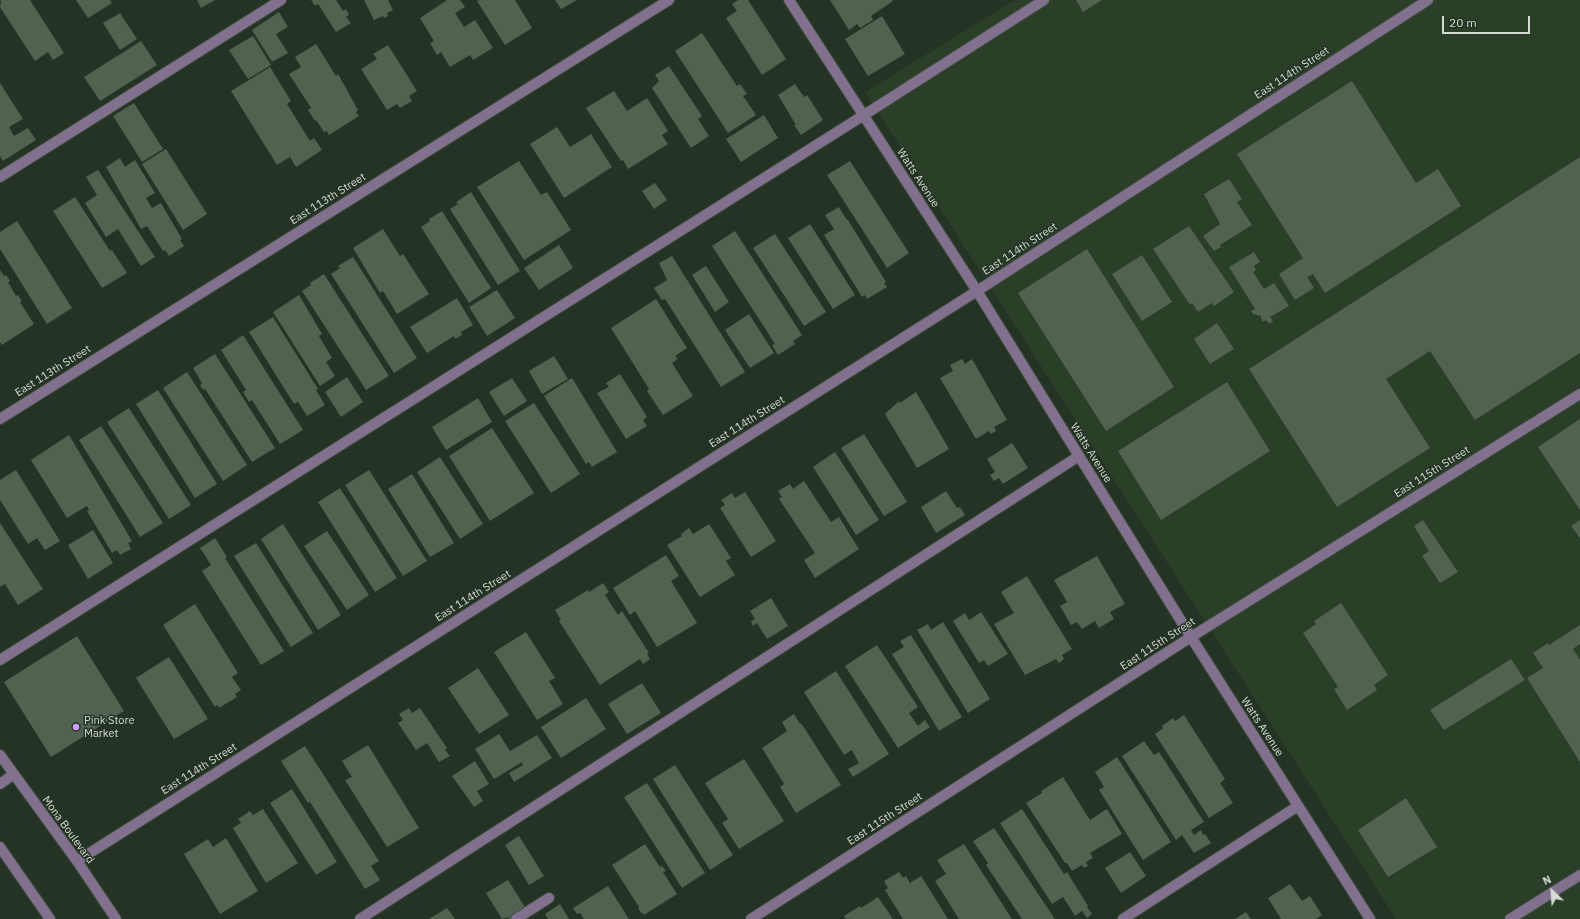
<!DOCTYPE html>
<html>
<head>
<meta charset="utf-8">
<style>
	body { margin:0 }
	#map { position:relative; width:1580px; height:919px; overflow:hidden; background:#243323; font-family:"IBM Plex Sans",sans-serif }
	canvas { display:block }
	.north { position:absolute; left:1532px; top:871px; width:40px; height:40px; -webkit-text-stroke:3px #243323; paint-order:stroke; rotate:335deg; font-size:11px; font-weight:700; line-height:16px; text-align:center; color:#d3dcd2 }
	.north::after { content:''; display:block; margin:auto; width:14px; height:18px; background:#d3dcd2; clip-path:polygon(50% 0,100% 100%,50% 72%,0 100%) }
	.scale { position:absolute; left:1442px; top:16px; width:88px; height:18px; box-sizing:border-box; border:2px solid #d3dcd2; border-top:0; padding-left:5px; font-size:12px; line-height:14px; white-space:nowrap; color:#d3dcd2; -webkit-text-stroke:3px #243323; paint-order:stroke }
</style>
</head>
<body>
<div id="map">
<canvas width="1580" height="919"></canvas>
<div class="north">N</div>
<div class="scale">20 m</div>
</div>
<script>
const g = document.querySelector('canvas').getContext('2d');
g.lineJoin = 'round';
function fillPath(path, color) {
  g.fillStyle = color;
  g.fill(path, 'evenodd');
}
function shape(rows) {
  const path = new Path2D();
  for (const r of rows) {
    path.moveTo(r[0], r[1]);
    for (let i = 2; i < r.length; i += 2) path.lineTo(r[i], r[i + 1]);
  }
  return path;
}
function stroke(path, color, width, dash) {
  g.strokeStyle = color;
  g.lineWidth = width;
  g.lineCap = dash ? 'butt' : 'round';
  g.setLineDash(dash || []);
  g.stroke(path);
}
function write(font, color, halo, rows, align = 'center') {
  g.font = font + ' "IBM Plex Sans",sans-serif';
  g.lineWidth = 3;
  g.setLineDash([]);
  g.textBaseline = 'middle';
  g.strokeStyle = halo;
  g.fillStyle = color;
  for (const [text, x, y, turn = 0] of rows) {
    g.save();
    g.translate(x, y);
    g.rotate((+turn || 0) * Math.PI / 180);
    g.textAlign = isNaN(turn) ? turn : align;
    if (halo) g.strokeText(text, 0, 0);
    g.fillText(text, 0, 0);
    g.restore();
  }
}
const built = shape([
	[1015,0,1580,0,1580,919,1396,919,865,92]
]);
const building = shape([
	[0,0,30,0,64,53,53,60,48,52,35,61,0,7,1,2],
	[76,0,110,0,112,3,88,18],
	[197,0,215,0,201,8],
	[311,0,336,0,343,11,346,9,349,15,346,17,351,23,336,32,318,4,315,6],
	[364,0,388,0,393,10,387,13,388,16,384,18,383,16,374,20],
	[447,0,460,0,465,7,455,13,464,27,475,20,493,48,473,60,470,55,450,67,441,52,437,55,430,43,434,41,420,18],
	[479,0,515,0,532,28,505,45,477,1],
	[555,0,577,0,561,9],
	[738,0,748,0,786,59,762,75,726,18,737,11,732,4],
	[830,0,892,0,893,1,871,16,873,20,860,28,857,24,849,30],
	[1076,0,1102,0,1083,12],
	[279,12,288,27,276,34,288,53,272,62,252,30],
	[120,13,137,39,120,50,103,23],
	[882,16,905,54,868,76,845,39],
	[702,33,737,86,740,84,747,94,743,96,756,115,728,133,675,51],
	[253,36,271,65,248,79,229,50],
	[141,41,157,65,100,101,84,77],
	[316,44,336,76,338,74,358,110,356,112,359,116,329,135,327,131,324,132,316,120,315,121,308,110,311,108,289,74,301,67,295,57],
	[388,45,417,91,409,96,412,101,400,108,397,104,387,110,361,69,377,59,373,54],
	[669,66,702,116,698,119,709,136,691,148,652,88,659,81,655,75],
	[270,67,291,101,287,104,310,141,314,138,322,150,296,167,290,157,277,165,231,91],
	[1352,81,1416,183,1438,169,1461,206,1325,293,1313,274,1307,277,1314,288,1295,300,1279,274,1303,258,1237,154],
	[0,83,23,119,9,127,14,136,28,128,36,140,3,161,0,156],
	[795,84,804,97,807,95,823,120,801,135,794,125,796,125,778,95],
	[614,91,627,111,647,98,668,131,662,135,668,144,628,169,623,160,621,161,586,108],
	[134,103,163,149,142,162,113,116],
	[764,115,778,138,741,162,726,139],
	[557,127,570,147,591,134,612,167,564,198,530,144],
	[166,149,207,214,183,230,142,164],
	[1580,157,1580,353,1475,420,1430,351,1386,379,1430,448,1337,507,1249,369],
	[120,158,125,167,135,160,155,193,146,198,152,208,161,203,182,239,180,240,184,246,169,256,165,250,163,251,147,226,141,229,106,167],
	[519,161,541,195,547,192,571,230,524,260,477,187],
	[850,161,909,253,887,268,827,175],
	[98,170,155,257,141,266,118,229,106,237,85,203,97,195,86,177],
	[1229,179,1242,199,1237,202,1252,225,1220,245,1221,247,1214,251,1203,236,1220,224,1204,194],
	[655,183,667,200,654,209,642,191],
	[471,192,520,271,498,285,450,209,458,204,456,202],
	[75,197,110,251,112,250,127,273,102,288,53,211],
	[839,207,847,220,848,220,886,282,884,283,887,287,867,299,865,295,862,297,824,235,834,229,825,215],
	[442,211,491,288,469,303,421,227,430,221,429,219],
	[17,221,72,308,47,324,0,249,0,232],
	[810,224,855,295,833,309,788,238],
	[1189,226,1234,292,1214,306,1212,303,1198,312,1192,303,1190,305,1153,249],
	[383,229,400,256,403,254,429,294,397,314,383,291,380,293,353,248],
	[735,231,802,335,793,341,795,344,778,355,772,345,775,344,712,246],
	[775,234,826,312,804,326,753,248],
	[559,245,573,268,539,290,524,268],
	[1087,249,1174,387,1106,431,1018,293],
	[1254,252,1260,262,1254,266,1256,270,1253,272,1264,289,1274,283,1289,306,1270,317,1273,321,1269,324,1266,320,1263,322,1260,315,1258,316,1256,314,1254,315,1251,311,1255,309,1229,267],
	[1142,255,1172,302,1142,321,1112,274],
	[672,256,745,372,721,387,665,299,662,300,654,288,667,280,659,263],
	[353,257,417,358,394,373,331,274,340,268,338,266],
	[706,266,729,302,715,312,692,275],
	[0,270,4,276,6,275,10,281,8,282,16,296,18,295,22,301,20,302,34,324,2,345,0,342],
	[324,274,389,376,366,390,302,291,311,285,310,283],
	[497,290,515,318,487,336,469,307],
	[299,295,322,334,319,336,332,358,326,362,335,376,320,386,273,312],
	[457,298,473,325,461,332,462,335,455,339,454,336,427,353,410,327],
	[656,299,687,348,675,356,678,359,672,363,693,396,663,415,647,391,649,389,611,328],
	[749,314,774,353,750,368,725,330],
	[273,317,318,389,316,390,325,405,307,416,298,402,294,404,249,332],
	[1217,323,1234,349,1210,364,1194,339],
	[243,335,303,430,280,444,252,400,249,402,243,392,246,390,221,350],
	[215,354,275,448,252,462,205,389,203,390,200,385,202,383,193,368],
	[554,356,568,379,542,394,529,371],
	[962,359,965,364,972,359,1007,420,994,427,996,431,991,434,989,431,976,439,940,378,953,371,950,365],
	[187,372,247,465,223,481,163,388],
	[620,374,647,417,643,420,647,426,626,439,597,393,609,387,606,383],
	[347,377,363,402,341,417,325,392],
	[512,378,527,401,504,416,489,392],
	[572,378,617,452,592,467,589,462,586,464,544,396],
	[1227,382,1270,451,1161,520,1118,451],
	[158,390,217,484,195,498,136,404],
	[916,392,949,449,917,468,885,414,899,401,900,403],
	[478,398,492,422,446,450,432,427],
	[534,403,580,474,551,493,505,421],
	[129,408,191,505,169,519,107,422],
	[1580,419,1580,510,1538,447],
	[101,426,163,523,140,537,79,440],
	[492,428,534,493,490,521,449,456],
	[864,434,907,502,884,516,841,448],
	[69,435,132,541,128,543,131,549,120,555,117,550,112,553,87,511,89,510,87,506,67,518,31,460],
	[1012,443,1028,468,1003,484,999,478,994,481,990,475,995,472,987,459],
	[835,452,879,520,856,535,813,467],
	[440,457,483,524,460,539,417,472],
	[16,470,60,541,45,550,37,538,28,544,0,500,0,480],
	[369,470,427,561,403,576,345,485],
	[412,474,454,543,430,557,388,489],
	[804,481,831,522,839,517,859,549,815,578,804,560,815,553,779,499,782,497,778,491,790,484,793,489],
	[340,488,397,578,375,592,318,502],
	[946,491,957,508,960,507,965,515,936,533,921,507],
	[745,492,776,541,751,557,720,508,725,505,721,500,732,493,735,498],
	[1423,520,1458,572,1440,583,1422,556,1429,551,1414,526],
	[1580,520,1580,538,1571,526],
	[0,523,43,589,18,605,5,584,0,587],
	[283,524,341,615,318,630,261,539],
	[709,524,731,558,726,561,735,575,700,597,667,545,682,536,681,534,689,528,693,534],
	[93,530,113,563,88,579,68,545],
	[327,531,369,595,347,610,304,546],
	[215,538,227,557,225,558,284,651,261,665,202,571,211,565,200,548],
	[256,543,313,633,291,647,234,556],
	[666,555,679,576,671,581,697,623,657,647,635,611,630,615,613,588],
	[1097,556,1125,604,1110,612,1114,619,1099,628,1095,621,1082,629,1077,622,1071,625,1060,606,1067,602,1054,580],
	[1027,576,1072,649,1062,655,1064,659,1059,663,1056,659,1025,675,994,624,1014,613,1001,592],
	[603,583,609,592,605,595,618,615,622,611,649,653,647,654,650,659,643,664,640,659,600,685,559,621,561,620,555,610,588,590,589,592],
	[771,598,788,626,767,639,757,623,753,626,751,621,755,619,750,611],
	[1341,603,1388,675,1374,685,1377,690,1347,710,1334,689,1338,687,1303,633,1316,624,1314,621],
	[195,604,238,673,232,677,241,690,235,694,237,697,219,708,217,705,215,707,163,625],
	[981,612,1008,654,988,666,984,660,979,663,953,621,965,613,969,620],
	[943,622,990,699,968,713,917,630,928,624,931,630],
	[1580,625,1580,644,1573,649,1580,660,1580,762,1527,678,1543,668,1533,653,1548,643,1549,645],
	[526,632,555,678,549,681,563,704,537,720,494,652],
	[911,635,962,717,939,731,892,654,904,647,900,641],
	[77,636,124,711,51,757,4,682],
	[877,645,918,707,909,713,918,726,925,720,930,727,898,748,845,666],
	[169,657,208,719,174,739,136,678],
	[1511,659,1525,680,1444,730,1430,710],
	[478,668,509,715,479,734,448,688],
	[836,671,889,754,853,777,848,769,859,763,852,750,844,755,804,692],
	[642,683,661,713,627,734,608,704],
	[586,698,606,729,561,758,541,727],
	[409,708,412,713,420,708,447,748,445,750,450,756,439,762,427,743,416,750,398,723,403,720,399,714],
	[794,714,800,724,801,723,841,785,796,813,780,787,784,784,762,748,787,731,782,722],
	[1184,715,1225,779,1220,783,1233,803,1209,818,1155,734,1163,728,1162,726,1173,718,1175,721],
	[499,734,510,751,537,735,552,758,514,782,509,773,523,765,522,762,494,779,475,749],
	[1144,741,1154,755,1159,752,1204,822,1191,830,1194,835,1201,830,1203,835,1205,834,1211,843,1194,853,1182,835,1176,840,1122,756],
	[368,745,419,828,387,847,345,780,352,777,342,761],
	[305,746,379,861,371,866,380,880,365,889,310,802,308,803,281,761],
	[1117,757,1171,842,1143,860,1099,790,1104,787,1095,772],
	[744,759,784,821,739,849,722,823,728,819,705,783],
	[475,761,489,784,477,791,483,801,474,807,452,776],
	[675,765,733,855,710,870,653,779],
	[1063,777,1090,820,1107,809,1122,834,1090,853,1093,858,1086,862,1088,866,1084,868,1082,865,1072,871,1067,863,1065,863,1026,803,1042,793,1041,791],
	[647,783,705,873,682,888,624,797],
	[292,789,337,862,316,875,270,803],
	[1406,798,1437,847,1388,877,1358,830],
	[263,809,298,863,266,883,233,828,241,823,238,819,250,811,253,815],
	[1022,809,1064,874,1067,872,1088,906,1087,907,1092,914,1087,918,1082,911,1075,916,1063,897,1052,904,1000,823],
	[994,828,1055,919,1022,919,986,865,988,863,973,841],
	[519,836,544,876,529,885,505,845],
	[226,838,258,891,220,914,184,854,208,839,213,847],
	[645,844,660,867,662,866,666,871,663,872,677,894,644,915,643,913,641,913,638,908,639,907,612,865],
	[964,844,1012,919,959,919,935,881,946,874,937,860],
	[1130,852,1146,876,1121,893,1105,868],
	[899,872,903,878,906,876,910,883,921,876,948,919,903,919,885,890,888,888,884,881],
	[508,880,525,907,519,911,521,914,513,919,509,919,508,917,502,919,486,893],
	[1290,884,1302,901,1310,896,1322,915,1316,919,1281,919,1268,898],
	[608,886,629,919,584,919,580,913,577,914,573,908],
	[878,897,893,919,846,919,844,916,860,906,861,908],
	[560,904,569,919,548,919,545,914],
	[447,908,455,919,429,919],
	[1246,912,1251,919,1235,919]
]);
const minor = shape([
	[789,0,977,291,1191,637,1370,919],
	[0,177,281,0],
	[0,419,669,0],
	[0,660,864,115,1044,0],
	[0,755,77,861,116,919],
	[0,784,14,774],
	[0,847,50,919],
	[77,861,977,291,1428,0],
	[360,919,1079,456],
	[516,919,549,898],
	[751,919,1191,637,1580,394],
	[1123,919,1298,806],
	[1510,919,1580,875]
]);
const markers = [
	[76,727,4,"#d39cfd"]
];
const streetNames = [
	["East 114th Street",1292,73,-33],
	["Watts Avenue",918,178,57],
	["East 113th Street",328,199,-32],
	["East 114th Street",1020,249,-33],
	["East 113th Street",53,371,-32],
	["East 114th Street",747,422,-32],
	["Watts Avenue",1091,453,58],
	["East 115th Street",1432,472,-32],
	["East 114th Street",473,596,-32],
	["East 115th Street",1158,644,-33],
	["Watts Avenue",1262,727,57],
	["East 114th Street",199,769,-32],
	["East 115th Street",885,819,-33],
	["Mona Boulevard",68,830,54]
];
const poiNames = [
	["Pink Store",84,721],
	["Market",84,734]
];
fillPath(built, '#2a3e28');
fillPath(building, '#516250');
stroke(minor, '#404e3f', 12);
stroke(minor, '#81718f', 10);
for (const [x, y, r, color] of markers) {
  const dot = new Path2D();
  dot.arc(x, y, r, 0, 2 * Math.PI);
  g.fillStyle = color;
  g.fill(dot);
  stroke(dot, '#243323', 1.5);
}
write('11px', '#d3dcd2', '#243323', streetNames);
write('11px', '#d3dcd2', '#243323', poiNames, 'left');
</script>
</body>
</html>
